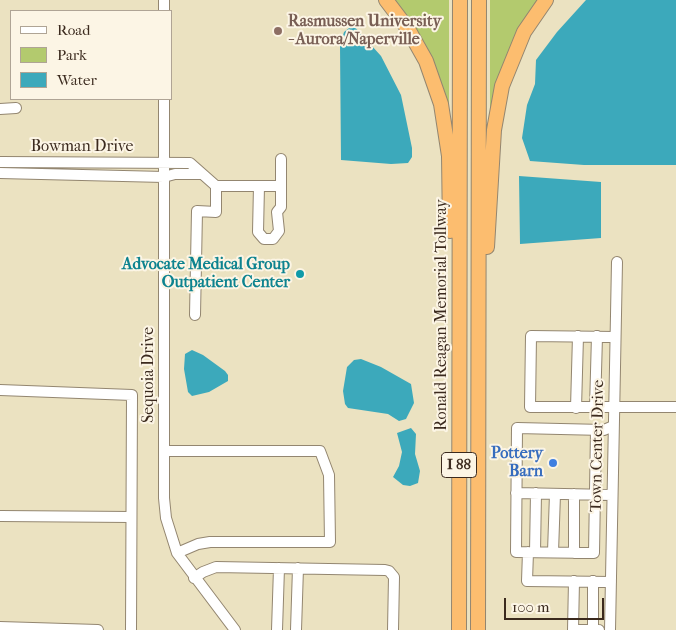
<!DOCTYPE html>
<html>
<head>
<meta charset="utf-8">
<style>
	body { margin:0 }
	#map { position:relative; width:676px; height:630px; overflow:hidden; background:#ebe2c1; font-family:"IM FELL French Canon",serif }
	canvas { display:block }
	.legend { position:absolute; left:10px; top:10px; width:162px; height:90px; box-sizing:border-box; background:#fcf5e5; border:1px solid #afa495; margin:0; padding:6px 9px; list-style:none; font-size:15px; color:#3b2a1e }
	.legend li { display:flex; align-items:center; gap:10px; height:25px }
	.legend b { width:25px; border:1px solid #afa495 }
	.scale { position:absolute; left:504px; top:598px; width:100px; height:22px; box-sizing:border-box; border:2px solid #3b2a1e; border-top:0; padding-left:6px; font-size:15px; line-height:18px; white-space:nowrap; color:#3b2a1e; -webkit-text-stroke:4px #fcf5e5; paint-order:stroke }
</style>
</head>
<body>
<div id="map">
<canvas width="676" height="630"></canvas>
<ul class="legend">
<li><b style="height:6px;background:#fff"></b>Road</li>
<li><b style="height:14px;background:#b3ca6e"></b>Park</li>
<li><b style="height:14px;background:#3ca9bb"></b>Water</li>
</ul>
<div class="scale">100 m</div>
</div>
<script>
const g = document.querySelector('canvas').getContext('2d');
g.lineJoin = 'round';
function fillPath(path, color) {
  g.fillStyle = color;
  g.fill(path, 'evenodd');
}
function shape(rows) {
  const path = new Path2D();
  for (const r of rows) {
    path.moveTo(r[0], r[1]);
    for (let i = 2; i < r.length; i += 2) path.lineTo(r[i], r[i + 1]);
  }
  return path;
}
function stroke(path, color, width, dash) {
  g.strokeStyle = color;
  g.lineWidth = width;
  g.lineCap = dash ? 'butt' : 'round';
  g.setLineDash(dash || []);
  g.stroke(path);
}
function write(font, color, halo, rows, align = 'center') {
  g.font = font + ' "IM FELL French Canon",serif';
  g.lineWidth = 4;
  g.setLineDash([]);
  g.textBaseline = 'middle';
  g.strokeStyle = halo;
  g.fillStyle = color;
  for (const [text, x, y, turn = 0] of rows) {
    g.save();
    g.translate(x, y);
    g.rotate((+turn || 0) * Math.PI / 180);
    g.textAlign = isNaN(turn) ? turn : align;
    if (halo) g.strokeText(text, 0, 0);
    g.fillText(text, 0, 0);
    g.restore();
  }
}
const green = shape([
	[393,0,449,0,449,119],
	[490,0,539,0,506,57,490,120]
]);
const water = shape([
	[586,0,676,0,676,165,584,165,530,161,522,138,527,105,535,84,536,60,557,32],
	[353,25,381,56,401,95,412,148,412,157,408,163,391,164,341,160,340,46,344,32],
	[519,176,601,182,601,238,520,244],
	[192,350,203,355,225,371,228,375,228,381,209,392,192,396,188,392,184,369,185,354],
	[361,359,381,367,411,384,414,403,406,419,399,421,388,414,348,408,345,404,343,391,347,367,354,360],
	[411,428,416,434,415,454,420,471,418,483,410,486,403,485,393,477,399,466,402,452,397,433]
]);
const minor = shape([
	[164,11,164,0],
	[164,99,164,498,166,518,177,553,235,630],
	[0,109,16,108],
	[0,162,190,163,216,186,216,212,197,211,195,315],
	[0,173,164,177,175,174,201,174],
	[216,186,259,186,258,232,264,239,273,239,279,231,277,212,281,207,281,159],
	[259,186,281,186],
	[615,337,531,336,530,407,676,407],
	[0,390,132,395,131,630],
	[576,408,578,336],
	[595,408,597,336],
	[596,430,594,553,516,552,517,428,604,430,613,426],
	[164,451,320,451,329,475,330,542,210,542,198,544,177,553],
	[516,493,612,495],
	[0,516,131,517],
	[528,552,527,581,611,582],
	[535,552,536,493],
	[553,552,555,494],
	[574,553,574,494],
	[194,578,203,572,216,567,385,570,389,571,394,577,393,630],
	[574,581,573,630,599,630],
	[0,627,98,630],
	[277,630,279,568],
	[296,630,298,568],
	[593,630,593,581],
	[610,630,617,262]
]);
const highway = shape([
	[386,0,408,29,426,61,441,104,449,156,450,231],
	[487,247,494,130,502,86,524,32,546,0],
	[459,630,460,0],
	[478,630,479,0]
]);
const markers = [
	[278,31,5,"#8d6e63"],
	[300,274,5,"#0f9aa8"],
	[553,463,5,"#3f7fe0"]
];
const shields = [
	[459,465,35]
];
const shieldNames = [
	["I 88",459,465]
];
const educationNames = [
	["Rasmussen University",288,22],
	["- Aurora/Naperville",288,40]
];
const streetNames = [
	["Bowman Drive",82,147],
	["Ronald Reagan Memorial Tollway",442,315,-90],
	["Sequoia Drive",149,375,-90],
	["Town Center Drive",598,446,-89]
];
const cultureNames = [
	["Advocate Medical Group",290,265],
	["Outpatient Center",290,283]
];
const shopNames = [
	["Pottery",543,454],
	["Barn",543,472]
];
fillPath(green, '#b3ca6e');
fillPath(water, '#3ca9bb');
stroke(minor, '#938670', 12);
stroke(highway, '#938670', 16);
stroke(minor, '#fff', 10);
stroke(highway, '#fcbd6f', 14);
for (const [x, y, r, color] of markers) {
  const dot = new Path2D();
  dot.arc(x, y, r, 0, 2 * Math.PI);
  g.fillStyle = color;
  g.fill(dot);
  stroke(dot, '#fcf5e5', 2);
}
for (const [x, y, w] of shields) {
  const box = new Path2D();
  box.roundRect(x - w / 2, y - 12.5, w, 25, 4);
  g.fillStyle = '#fcf5e5';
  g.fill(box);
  stroke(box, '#3b2a1e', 1);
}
write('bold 15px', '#3b2a1e', null, shieldNames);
write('bold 16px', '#785e54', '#fcf5e5', educationNames, 'left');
write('16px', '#3b2a1e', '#fcf5e5', streetNames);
write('bold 16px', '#0d838f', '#fcf5e5', cultureNames, 'right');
write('bold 16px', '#366cbe', '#fcf5e5', shopNames, 'right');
</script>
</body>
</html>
